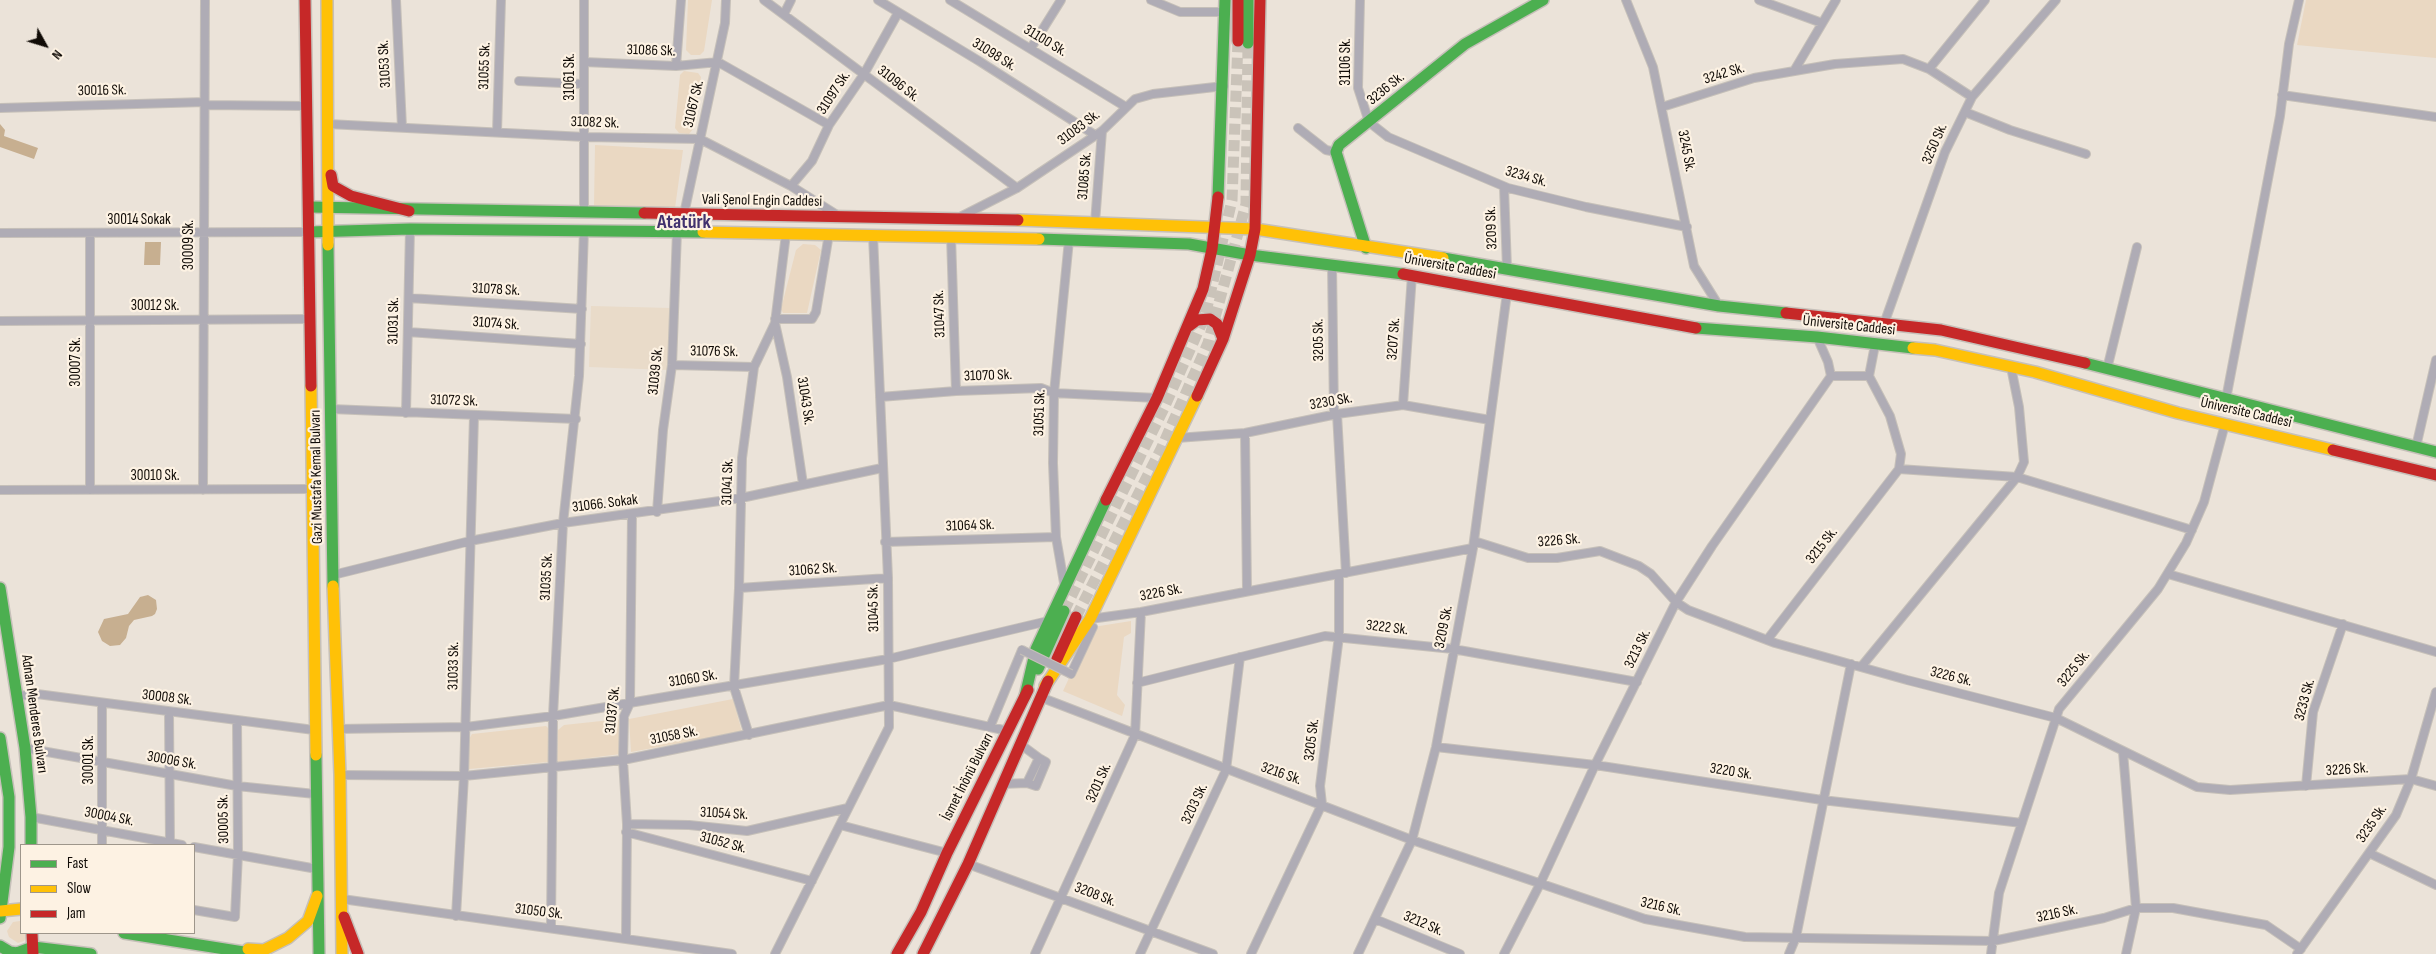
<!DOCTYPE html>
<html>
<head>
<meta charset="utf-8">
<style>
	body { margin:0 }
	#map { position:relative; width:2436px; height:954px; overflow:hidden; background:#ebe3d9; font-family:"Sofia Sans Condensed",sans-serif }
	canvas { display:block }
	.legend { position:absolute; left:20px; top:844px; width:175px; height:90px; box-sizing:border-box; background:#fdf2e3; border:1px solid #9e968b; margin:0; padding:6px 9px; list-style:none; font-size:15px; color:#100b06 }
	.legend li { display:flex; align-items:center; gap:10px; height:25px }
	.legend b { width:25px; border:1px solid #9e968b }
	.north { position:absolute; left:20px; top:20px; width:50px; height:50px; -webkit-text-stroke:4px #fdf2e3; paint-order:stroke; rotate:129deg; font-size:14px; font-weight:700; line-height:20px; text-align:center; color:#100b06 }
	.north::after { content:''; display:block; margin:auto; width:18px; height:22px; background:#100b06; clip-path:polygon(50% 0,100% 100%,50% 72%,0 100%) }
</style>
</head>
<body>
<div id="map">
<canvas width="2436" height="954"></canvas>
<ul class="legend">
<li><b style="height:6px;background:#4caf50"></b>Fast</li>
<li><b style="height:6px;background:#ffc107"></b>Slow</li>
<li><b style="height:6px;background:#c62828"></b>Jam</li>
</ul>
<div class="north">N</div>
</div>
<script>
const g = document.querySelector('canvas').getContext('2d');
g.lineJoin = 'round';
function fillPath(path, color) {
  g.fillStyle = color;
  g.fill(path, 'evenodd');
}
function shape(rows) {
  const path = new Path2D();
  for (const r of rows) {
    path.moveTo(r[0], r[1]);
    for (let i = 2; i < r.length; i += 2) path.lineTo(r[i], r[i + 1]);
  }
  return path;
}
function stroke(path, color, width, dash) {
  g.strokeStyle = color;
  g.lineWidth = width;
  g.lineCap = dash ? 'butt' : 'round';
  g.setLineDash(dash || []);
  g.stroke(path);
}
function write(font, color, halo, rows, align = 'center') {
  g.font = font + ' "Sofia Sans Condensed",sans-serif';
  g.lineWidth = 4.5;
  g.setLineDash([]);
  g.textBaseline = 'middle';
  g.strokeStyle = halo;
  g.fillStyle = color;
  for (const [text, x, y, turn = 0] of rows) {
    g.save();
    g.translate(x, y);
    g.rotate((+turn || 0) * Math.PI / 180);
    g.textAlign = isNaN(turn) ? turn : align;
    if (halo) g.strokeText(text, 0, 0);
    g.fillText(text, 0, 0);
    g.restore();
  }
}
const built = shape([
	[591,306,671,308,669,370,589,367]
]);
const green = shape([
	[688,0,712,0,704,51,700,55,691,55,686,50],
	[2306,0,2436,0,2436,58,2297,45],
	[684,71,698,73,701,77,693,129,689,134,679,133,675,128,680,75],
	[595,145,683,150,675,208,594,206],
	[803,244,815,245,821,250,807,313,783,313,781,309,796,250],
	[1131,621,1131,633,1124,637,1117,695,1125,705,1122,716,1063,691,1093,627],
	[733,699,742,732,631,752,629,719],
	[620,719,621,754,557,762,558,730,564,725],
	[546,726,548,728,548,762,469,769,469,739,472,734],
	[20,921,21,933,29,933,24,941,18,943,9,937,7,931,13,922]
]);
const water = shape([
	[0,124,5,130,4,136,38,148,34,159,0,147],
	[145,242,161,242,160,265,144,265],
	[148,595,156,600,157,609,155,614,152,616,134,620,129,626,126,638,120,645,110,646,102,641,98,632,104,619,128,614,140,597]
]);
const secondaryTunnel = shape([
	[1064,611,1164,408,1205,316,1232,200,1238,41],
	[1076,617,1161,449,1208,343,1246,204,1248,43]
]);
const street = shape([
	[396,0,402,127],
	[584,0,584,213],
	[764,0,1017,188],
	[878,0,979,61,1095,135],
	[950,0,1126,107],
	[1151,0,1180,12,1225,12],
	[1360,0,1358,88,1369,122,1388,137,1508,188,1586,207,1687,227],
	[1626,0,1653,67,1694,266,1719,306],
	[1759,0,1822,23],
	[784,14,791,0],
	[1031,48,1061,0],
	[584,62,676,66,718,62,829,125],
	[676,66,681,0],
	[1929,69,1985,0],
	[1794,71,1836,0],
	[519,81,583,84],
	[2282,95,2436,117],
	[205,105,307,106],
	[1662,107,1754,78,1835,64,1903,59,1929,69,1972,97],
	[0,108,205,102],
	[1965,112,2010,130,2086,154],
	[328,124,585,137,700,139,791,186,837,215],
	[1298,128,1326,150,1336,152],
	[497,132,501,0],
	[791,186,812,161,829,125,864,74,898,13],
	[1504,187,1507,268],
	[684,214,725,23,726,0],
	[960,217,1017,188,1102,131,1135,99,1153,94,1224,86],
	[1095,223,1102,131],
	[0,233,309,232],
	[90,234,90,490],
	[951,236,956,391],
	[1332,264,1334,415],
	[409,298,582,309],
	[775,319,812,319,816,312,829,234],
	[0,321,310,319],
	[775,323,787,377,803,484],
	[1884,324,1945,152,1972,97,2056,0],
	[408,332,581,344],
	[1817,337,1828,362,1831,376],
	[1875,345,1869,376,1890,416,1901,454,1899,469],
	[672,365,754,367],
	[2107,369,2137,247],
	[1831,376,1869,376],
	[880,397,956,391,1041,388,1054,393,1157,398],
	[2226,399,2280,116,2289,44,2299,0],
	[1403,405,1412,275],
	[331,409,576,419],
	[406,413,410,229],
	[1337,414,1346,573],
	[1245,433,1247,590],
	[1177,438,1245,433,1337,414,1403,405,1490,420],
	[2416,447,2436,360],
	[1899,469,2017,477,2192,530],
	[0,490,311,489],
	[203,490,205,0],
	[657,512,663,430,672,365,677,232],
	[1474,541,1528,558,1557,558,1600,551,1639,566,1651,574,1676,602,1688,610,1775,643,1907,680,2056,718,2197,787,2230,790,2411,779,2436,786],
	[885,542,1056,537],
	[2168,574,2436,652],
	[333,575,470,541,563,523,741,498,882,468],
	[1064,583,1056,537,1053,463,1054,393,1069,240],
	[739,588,888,578],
	[1090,619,1141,612,1473,548],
	[1767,640,1899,469],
	[1861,667,2017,477,2024,462,2019,407,2011,367],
	[1071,674,1093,627],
	[1137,683,1325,636,1453,649,1637,682],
	[17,696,37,694,314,730],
	[1040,697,1412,840,1645,919,1745,937,1993,941,2104,918,2136,908,2173,908,2266,925,2301,949],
	[169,712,170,845],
	[990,727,1022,650],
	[337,729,466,727,553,716,888,659,1048,621],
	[749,735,734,687,739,588,742,458,754,367,775,323,786,234],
	[1020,744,1039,758,1027,783],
	[1436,747,1595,765,1822,800,2022,823],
	[25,748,237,786,315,794],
	[2123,752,2136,908,2126,954],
	[340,775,464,776,623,760,889,705,1008,731],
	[1002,784,1027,783,1036,786,1046,762,1039,758],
	[2306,786,2313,712,2343,624],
	[31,817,182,845],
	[627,824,689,825,747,831,848,808],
	[840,825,947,853],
	[626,832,812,881],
	[102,845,102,704],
	[194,847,317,869],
	[2369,853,2436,885],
	[968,864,1213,954],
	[342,899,732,954],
	[194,910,235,917,238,854,237,720],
	[456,916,464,776,474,416],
	[1375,919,1460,954],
	[551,927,553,716,563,523,579,376,584,230],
	[626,938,627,824,623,760,624,716,630,703,632,514],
	[775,954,889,727,888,578,873,235],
	[1035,954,1135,735,1141,612],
	[1140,954,1226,770,1240,657],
	[1251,954,1322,804,1320,786,1339,636,1339,574],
	[1358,954,1412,840,1436,747,1473,548,1507,293],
	[1504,954,1540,884,1595,765,1676,602,1712,546,1831,376],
	[1789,954,1796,937,1851,664],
	[1991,954,1999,893,2059,709,2158,589,2186,543,2204,502,2225,424],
	[2297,954,2396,815,2411,779,2436,692]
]);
const fast = shape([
	[1248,0,1248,43],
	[1218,197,1225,0],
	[309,207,644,213],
	[309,232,410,229,703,232],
	[1039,239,1189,244,1250,255,1403,274],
	[328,245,333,586],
	[1366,248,1336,152,1339,145,1465,44,1543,0],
	[1443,258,1719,306,1786,313],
	[1696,328,1817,337,1913,348],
	[2085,363,2436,452],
	[0,588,25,748,31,817,31,845],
	[1038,669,1064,611],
	[1025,696,1036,649,1106,500],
	[0,738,9,797,9,847,0,918],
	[316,755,319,954],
	[124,933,256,954],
	[0,946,10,952,17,953,33,947,91,954]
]);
const slow = shape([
	[327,0,328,245],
	[1018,220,1255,229,1443,258],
	[703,232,1039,239],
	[1913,348,1935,350,2035,372,2178,413,2333,450],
	[311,386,316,755],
	[333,586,340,775,342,954],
	[1045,686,1090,619,1197,396],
	[1,911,21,909],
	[248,949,264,950,288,938,308,921,317,896]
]);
const jam = shape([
	[305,0,311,386],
	[1238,0,1238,41],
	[331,175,333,186,351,196,409,211],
	[644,213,1018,220],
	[1403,274,1696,328],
	[1786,313,1941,330,2085,363],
	[1189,326,1197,320,1210,319,1217,324,1223,339],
	[1197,396,1223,339,1250,255,1255,229,1260,0],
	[2333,450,2436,475],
	[1106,500,1157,398,1203,289,1212,249,1218,197],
	[1057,659,1076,617],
	[344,917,358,954],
	[32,933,33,954],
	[897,954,921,912,947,853,1028,690],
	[923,954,968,864,1048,681]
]);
const streetBridge = shape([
	[1022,650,1071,674]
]);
const streetNames = [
	["31100 Sk.",1045,41,31],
	["31086 Sk.",651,51,2],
	["31098 Sk.",994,55,32],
	["31106 Sk.",1346,62,-90],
	["31053 Sk.",385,64,-93],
	["31055 Sk.",485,66,-88],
	["3242 Sk.",1724,74,-17],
	["31061 Sk.",570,77,-90],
	["31096 Sk.",898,84,38],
	["3236 Sk.",1386,89,-39],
	["30016 Sk.",102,91,-1],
	["31097 Sk.",834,93,-57],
	["31067 Sk.",694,104,-77],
	["31082 Sk.",595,123,2],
	["31083 Sk.",1079,128,-37],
	["3250 Sk.",1935,144,-67],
	["3245 Sk.",1686,151,79],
	["31085 Sk.",1085,176,-85],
	["3234 Sk.",1526,177,16],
	["Vali Şenol Engin Caddesi",762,201,1],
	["30014 Sokak",139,220],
	["3209 Sk.",1492,228,-92],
	["30009 Sk.",189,245,-90],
	["Üniversite Caddesi",1450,267,10],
	["31078 Sk.",496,290,3],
	["30012 Sk.",155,306],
	["31047 Sk.",940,314,-92],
	["31031 Sk.",394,321,-89],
	["31074 Sk.",496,324,4],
	["Üniversite Caddesi",1849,326,6],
	["3207 Sk.",1394,339,-86],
	["3205 Sk.",1319,340,-91],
	["31076 Sk.",714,352,1],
	["30007 Sk.",76,362,-90],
	["31039 Sk.",656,371,-84],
	["31070 Sk.",988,376,-2],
	["31072 Sk.",454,401,2],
	["31043 Sk.",805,401,81],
	["3230 Sk.",1331,402,-10],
	["31051 Sk.",1040,413,-88],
	["Üniversite Caddesi",2246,413,13],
	["30010 Sk.",155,476],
	["Gazi Mustafa Kemal Bulvarı",317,477,-91],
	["31041 Sk.",728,482,-88],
	["31066. Sokak",605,504,-7],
	["31064 Sk.",970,526,-2],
	["3226 Sk.",1559,541,-5],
	["3215 Sk.",1822,546,-52],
	["31062 Sk.",813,570,-4],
	["31035 Sk.",547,577,-87],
	["3226 Sk.",1161,593,-11],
	["31045 Sk.",874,608,-91],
	["3209 Sk.",1444,627,-79],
	["3222 Sk.",1387,628,7],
	["3213 Sk.",1638,649,-64],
	["31033 Sk.",454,666,-89],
	["3225 Sk.",2074,669,-51],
	["3226 Sk.",1951,677,14],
	["31060 Sk.",693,679,-9],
	["30008 Sk.",167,698,7],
	["3233 Sk.",2305,700,-75],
	["31037 Sk.",613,710,-84],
	["Adnan Menderes Bulvarı",34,714,82],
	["31058 Sk.",674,736,-11],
	["3205 Sk.",1312,740,-83],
	["30001 Sk.",89,760,-90],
	["30006 Sk.",172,761,10],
	["3226 Sk.",2347,770,-4],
	["3220 Sk.",1731,772,9],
	["3216 Sk.",1281,774,19],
	["İsmet İnönü Bulvarı",968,777,-63],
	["3201 Sk.",1099,783,-66],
	["3203 Sk.",1195,804,-65],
	["31054 Sk.",724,814,3],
	["30004 Sk.",109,817,11],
	["30005 Sk.",224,819,-91],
	["3235 Sk.",2372,824,-56],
	["31052 Sk.",723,843,15],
	["3208 Sk.",1095,895,21],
	["3216 Sk.",1661,907,13],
	["31050 Sk.",539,912,7],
	["3216 Sk.",2057,914,-12],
	["3212 Sk.",1423,924,23]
];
const districtNames = [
	["Atatürk",684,223]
];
fillPath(built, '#e9dbc9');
fillPath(green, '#ead8c2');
fillPath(water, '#c7af90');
stroke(secondaryTunnel, '#cac3b9', 11, [11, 5.5]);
stroke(street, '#c6c0b9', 10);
stroke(fast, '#c6c0b9', 14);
stroke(slow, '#c6c0b9', 14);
stroke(jam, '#c6c0b9', 14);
stroke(street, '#afacb5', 8);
stroke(fast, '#4caf50', 11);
stroke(slow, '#ffc107', 11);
stroke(jam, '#c62828', 11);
stroke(streetBridge, '#c6c0b9', 10, []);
stroke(streetBridge, '#afacb5', 8);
write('15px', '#100b06', '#fdf2e3', streetNames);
write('bold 20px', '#42326e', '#fdf2e3', districtNames);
</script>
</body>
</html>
